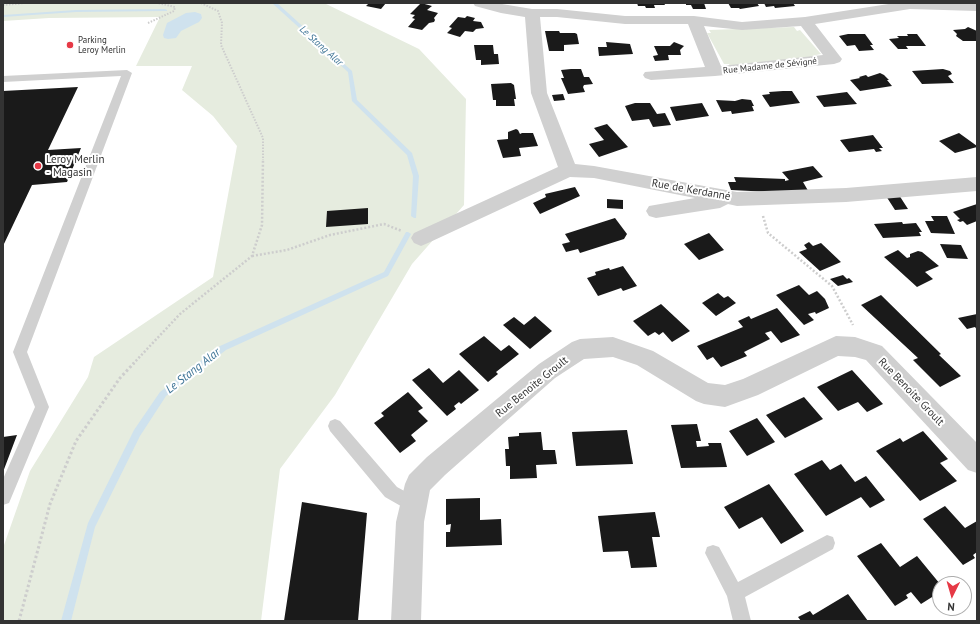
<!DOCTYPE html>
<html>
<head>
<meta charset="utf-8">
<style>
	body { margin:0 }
	#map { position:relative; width:980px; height:624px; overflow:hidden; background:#fff; font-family:"PT Sans",sans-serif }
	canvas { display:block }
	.frame { position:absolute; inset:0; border:4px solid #333; pointer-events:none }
	.north { position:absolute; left:932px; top:576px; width:40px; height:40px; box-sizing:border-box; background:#fff; border:1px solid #adadad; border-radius:50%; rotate:185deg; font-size:11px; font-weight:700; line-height:16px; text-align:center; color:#333 }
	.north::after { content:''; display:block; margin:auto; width:14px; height:18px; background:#e63946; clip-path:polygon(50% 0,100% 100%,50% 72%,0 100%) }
</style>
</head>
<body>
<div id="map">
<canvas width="980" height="624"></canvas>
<div class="frame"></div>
<div class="north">N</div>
</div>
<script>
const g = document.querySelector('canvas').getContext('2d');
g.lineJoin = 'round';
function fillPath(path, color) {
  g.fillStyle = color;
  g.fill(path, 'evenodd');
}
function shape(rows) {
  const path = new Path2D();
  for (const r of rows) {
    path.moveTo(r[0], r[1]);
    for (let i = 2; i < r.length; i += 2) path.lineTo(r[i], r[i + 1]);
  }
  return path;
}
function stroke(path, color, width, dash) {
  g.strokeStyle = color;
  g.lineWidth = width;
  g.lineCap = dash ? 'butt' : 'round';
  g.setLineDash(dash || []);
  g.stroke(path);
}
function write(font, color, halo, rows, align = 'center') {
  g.font = font + ' "PT Sans",sans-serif';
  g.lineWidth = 4;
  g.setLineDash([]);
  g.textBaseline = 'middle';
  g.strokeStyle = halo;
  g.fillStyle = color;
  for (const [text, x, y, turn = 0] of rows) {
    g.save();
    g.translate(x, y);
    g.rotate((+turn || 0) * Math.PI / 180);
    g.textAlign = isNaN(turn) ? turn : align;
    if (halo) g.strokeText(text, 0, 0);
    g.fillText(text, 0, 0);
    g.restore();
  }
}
const green = shape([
	[3,3,324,3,419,49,466,99,464,205,412,264,335,395,280,469,261,621,3,621,3,548,30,471,88,377,94,357,213,277,237,146,213,116,182,90,192,66,136,66,160,17,49,18,3,21],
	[794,27,797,31,800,30,821,54,816,55,818,57,731,68,729,64,724,64,707,33,711,33,709,30]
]);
const water = shape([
	[195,12,201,14,202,18,199,22,181,31,176,38,168,39,164,38,163,35,167,23,186,13]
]);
const stream = shape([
	[272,3,277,3,352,71,357,100,412,153,419,176,416,218,414,218,411,216,413,176,407,155,352,101,348,72,272,3],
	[165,9,167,10,167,11,76,12,3,17,3,15,76,10,165,9],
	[406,232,408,232,411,234,388,276,226,350,166,396,140,436,95,527,71,621,61,621,88,523,134,430,160,392,220,346,384,272,406,232]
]);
const building = shape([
	[369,3,386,3,381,9,366,6],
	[421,3,432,6,427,10,438,13,434,18,435,20,434,22,429,23,422,30,408,27,415,19,412,18,415,15,410,14],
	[637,3,664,3,665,5,654,5,655,8,646,8,645,6,638,6],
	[686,3,704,3,706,9,693,9,691,5,686,5],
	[728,3,757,3,759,6,740,9,739,8,731,8],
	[764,3,793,3,795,6,775,8,774,6,766,7],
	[467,16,475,18,473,21,481,22,484,28,476,29,473,32,465,31,460,37,447,33,452,28,449,27,458,17,465,18],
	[968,27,977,31,977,41,963,41,956,36,957,34,953,30,965,29],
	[545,31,559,31,560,33,575,33,577,34,579,44,564,45,564,51,549,51],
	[848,34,865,34,873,45,870,45,874,50,859,51,855,45,847,46,839,36],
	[907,34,917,34,926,46,906,46,908,49,898,49,889,39,899,38,897,36,908,36],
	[606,42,630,44,633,54,599,56,598,47,607,47],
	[674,42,684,46,680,50,681,55,668,55,669,60,655,61,653,56,658,55,654,46,670,46],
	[474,45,493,45,494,54,498,54,499,64,481,65,481,60,476,60],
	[571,69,581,69,584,77,589,77,593,84,584,85,583,87,585,92,568,94,561,78,564,78,561,70],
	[943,69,950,71,952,74,948,76,954,83,922,84,912,71],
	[880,73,884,75,889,80,887,80,892,86,860,91,850,80,860,78,859,77,866,75,868,77],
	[511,83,514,85,516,99,514,99,515,106,496,106,496,100,493,100,491,84],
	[78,87,48,150,81,148,67,182,32,185,3,246,3,91],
	[783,91,792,91,800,103,770,107,762,95,770,94,769,92],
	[847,92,857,104,824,107,816,96],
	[563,94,565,100,554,101,552,95],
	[742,99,751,100,754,106,752,106,754,111,732,114,731,111,722,112,716,100,735,101],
	[635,103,650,103,657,114,665,113,671,125,653,127,649,119,632,121,625,106],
	[702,103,709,116,676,121,670,107],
	[607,124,628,147,599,157,589,144,604,140,594,128],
	[516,129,518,130,520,134,522,133,533,133,538,146,519,148,521,156,503,158,497,140,508,139,508,132],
	[959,133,977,146,977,147,955,153,939,141],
	[873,135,883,148,879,148,882,151,876,152,874,149,849,152,840,140],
	[813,166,823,177,803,182,810,194,731,190,728,182,736,182,734,177,785,179,785,181,789,180,782,172],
	[575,187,580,196,540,214,533,203,546,197,545,194],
	[899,195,908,209,895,210,886,196],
	[607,199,623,200,623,209,607,208],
	[977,204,977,221,967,225,963,221,960,222,957,220,960,219,953,212],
	[368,208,368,224,326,227,327,211],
	[931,216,947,216,955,234,931,233,925,221,934,221],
	[615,218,627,234,624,239,580,253,578,249,566,252,562,244,570,242,565,234],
	[902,222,903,224,916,223,922,232,919,232,921,236,883,238,874,224],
	[709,233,724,250,699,260,684,244],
	[809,242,813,246,821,243,841,262,820,271,799,252,807,249,804,245],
	[940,244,961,245,968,259,947,258],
	[898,250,907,258,910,257,910,254,918,251,922,252,939,266,925,272,933,279,917,287,884,257],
	[623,266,637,286,623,291,621,288,598,296,587,278,596,275,595,272,609,268,610,270],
	[843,275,847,279,849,278,853,282,838,286,830,279],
	[799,285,809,295,817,291,825,299,829,308,816,314,815,312,808,314,814,320,804,325,776,295],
	[718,293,724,298,728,296,736,303,716,316,702,303],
	[881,295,941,354,939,355,961,376,940,387,913,360,918,358,861,305],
	[661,304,690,331,672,342,663,332,659,335,655,332,648,336,633,321],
	[777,308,800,335,781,343,771,331,765,333,770,339,744,352,747,356,721,367,713,357,707,360,697,346,743,327,738,321,749,316,751,319],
	[977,314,977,330,975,327,967,329,958,318],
	[535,316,552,331,530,349,503,325,514,317,524,325],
	[484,336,501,351,509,345,519,354,496,372,498,374,488,382,459,354],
	[429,368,443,383,459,370,479,390,461,404,459,402,454,406,456,409,447,416,412,380],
	[852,370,883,404,867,412,858,402,838,411,817,387],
	[408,392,423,408,418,411,428,421,411,435,416,441,400,453,374,423,384,416,381,413],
	[804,397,823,419,785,438,766,415],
	[757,418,775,442,747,456,729,431],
	[697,424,701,441,696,441,697,447,709,446,708,443,721,443,727,467,681,468,671,425],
	[627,430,633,464,576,466,572,432],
	[923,431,948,459,940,463,957,481,920,501,876,451,900,438,903,442],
	[541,432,543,450,555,450,557,464,536,465,537,478,510,479,510,466,506,466,505,449,509,449,508,437,519,436,519,433],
	[17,435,3,472,3,437],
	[822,460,830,470,841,464,855,482,866,476,885,500,870,508,861,497,826,516,794,474],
	[769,484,804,531,781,544,762,517,739,529,724,507],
	[480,498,480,520,501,519,502,545,446,547,446,532,450,532,451,524,446,525,446,499],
	[302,502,367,513,358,621,284,621],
	[945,506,965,528,977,521,977,552,973,555,975,558,963,565,923,519],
	[655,512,660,537,652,537,657,567,631,568,628,551,603,552,598,516],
	[881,543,900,567,917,556,940,584,940,592,921,604,911,592,906,595,908,598,895,606,857,556],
	[848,594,868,621,801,621,798,617,810,611,813,615]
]);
const pathFar2 = shape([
	[201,3,218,11,222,23,221,45,263,138,263,160],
	[3,5,25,3],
	[148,23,174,11,175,7,158,3]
]);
const pathFar1 = shape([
	[763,216,768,233,832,286,853,325],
	[252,256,287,250,330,235,384,224,402,231],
	[133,364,180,314,252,256,262,225,263,159]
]);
const path = shape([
	[19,621,50,504,76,441,120,378,134,363]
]);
const lane = shape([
	[127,70,132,73,27,352,49,407,9,503,3,505,3,479,35,407,13,352,121,76,3,82,3,76,127,70],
	[335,419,340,421,397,487,419,499,421,505,419,511,413,513,385,497,330,431,328,426,330,421,335,419],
	[827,535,833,537,835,543,833,549,745,597,751,621,733,621,727,596,705,553,707,547,713,545,719,547,738,582,827,535]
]);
const street = shape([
	[473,3,496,3,532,9,557,9,625,16,694,16,742,22,805,17,895,3,977,3,977,11,910,9,815,24,842,59,840,62,834,64,715,76,651,80,645,78,643,75,645,72,705,67,688,24,625,24,557,17,540,17,547,93,575,164,594,166,737,192,846,188,977,177,977,191,846,202,737,206,728,204,720,208,656,218,649,216,646,211,649,206,695,198,594,178,570,177,428,243,421,246,414,243,411,238,414,233,558,167,531,93,525,17,501,13,475,6,473,3],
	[704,26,742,30,801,26,823,55,721,66,704,26],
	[836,336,855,337,882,346,977,443,977,473,968,470,866,360,855,357,838,356,758,395,725,407,704,404,696,401,637,365,613,357,584,359,555,378,445,475,430,490,424,522,421,621,391,621,396,522,405,484,409,475,427,457,539,364,572,342,580,339,613,337,653,351,708,383,725,385,743,379,836,336]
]);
const markers = [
	[70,45,4,"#e63946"],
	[38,166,4,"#e63946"]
];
const farPoinames = [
	["Parking",78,40],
	["Leroy Merlin",78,50]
];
const farStreetnames = [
	["Rue Madame de Sévigné",770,66,-6]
];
const farWaternames = [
	["Le Stang Alar",321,46,42]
];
const poiNames = [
	["Leroy Merlin",46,160],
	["- Magasin",46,173]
];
const streetNames = [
	["Rue de Kerdanné",691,190,10],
	["Rue Benoite Groult",532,387,-39],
	["Rue Benoite Groult",911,392,46]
];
const waterNames = [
	["Le Stang Alar",193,371,-38]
];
fillPath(green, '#e6ecdf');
fillPath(water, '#cfe2ee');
fillPath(stream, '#cfe2ee');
fillPath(building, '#1a1a1a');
stroke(pathFar2, '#cdcdcd', 2, [1.5, 1.5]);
stroke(pathFar1, '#cdcdcd', 2.5, [2, 2]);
stroke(path, '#cdcdcd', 3, [2.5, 2.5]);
fillPath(lane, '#d0d0d0');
fillPath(street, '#d0d0d0');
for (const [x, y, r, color] of markers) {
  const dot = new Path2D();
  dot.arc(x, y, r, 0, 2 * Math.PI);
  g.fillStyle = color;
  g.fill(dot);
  stroke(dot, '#fff', 1.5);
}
write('9px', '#333', '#fff', farPoinames, 'left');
write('9px', '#333', '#fff', farStreetnames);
write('italic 10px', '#3f7597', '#fff', farWaternames);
write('11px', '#333', '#fff', poiNames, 'left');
write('11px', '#333', '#fff', streetNames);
write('italic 12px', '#3f7597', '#fff', waterNames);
</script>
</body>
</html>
